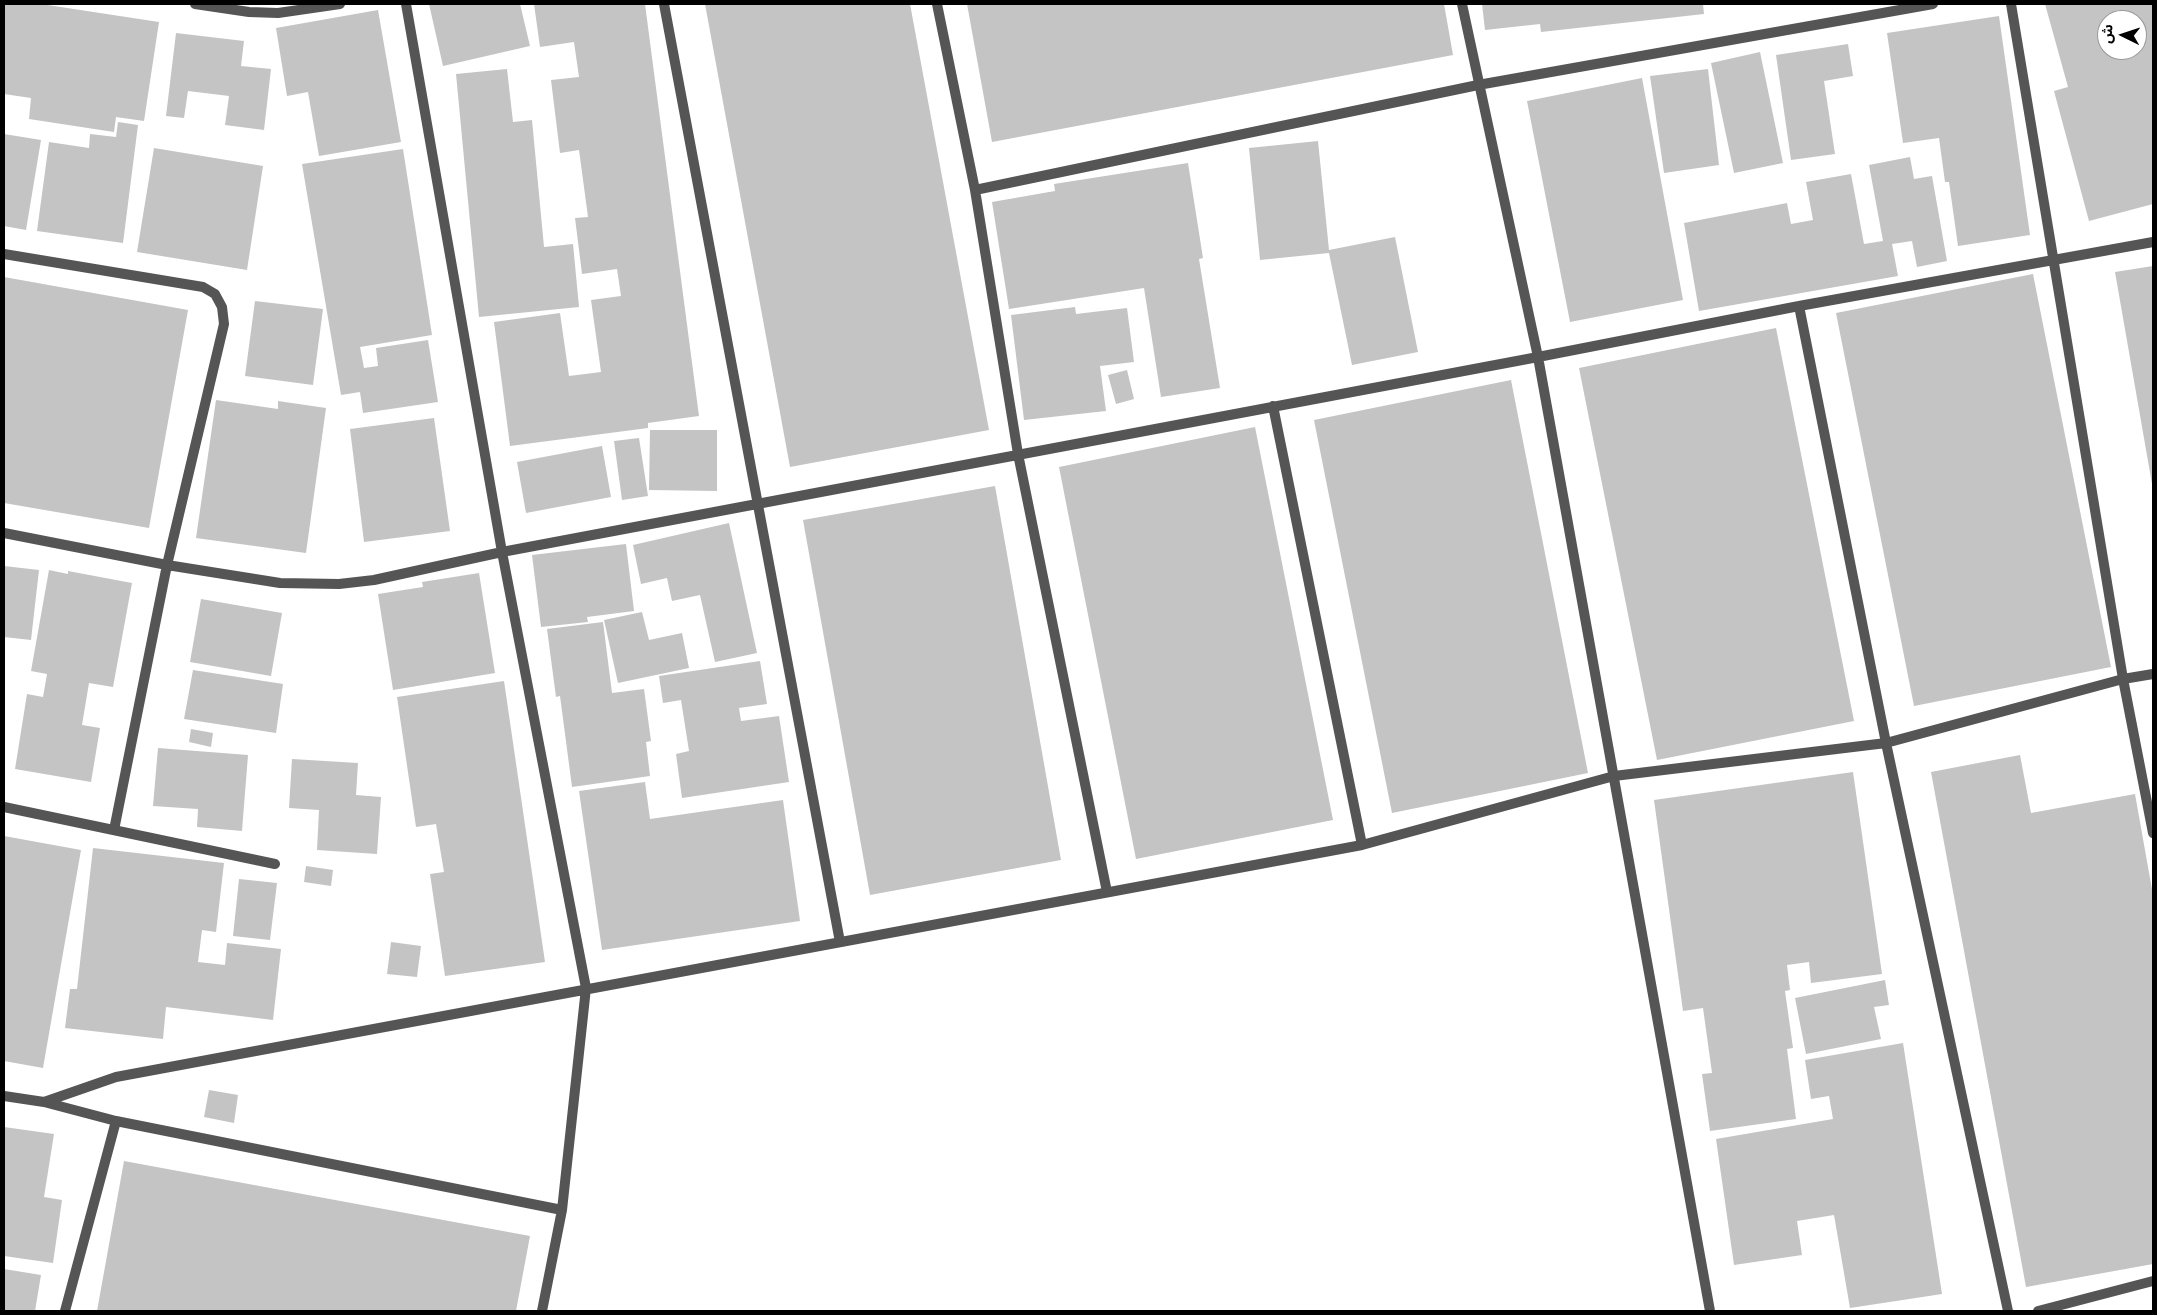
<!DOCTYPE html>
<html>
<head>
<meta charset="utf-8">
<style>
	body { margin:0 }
	#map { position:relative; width:2157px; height:1315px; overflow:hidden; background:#fff; font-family:"Fira Sans Condensed","Noto Sans Arabic",sans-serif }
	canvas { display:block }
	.frame { position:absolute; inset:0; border:5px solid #000; pointer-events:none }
	.north { position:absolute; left:2097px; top:10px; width:50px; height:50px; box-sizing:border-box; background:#fff; border:1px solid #999; border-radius:50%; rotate:274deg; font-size:14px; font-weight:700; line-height:20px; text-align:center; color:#000 }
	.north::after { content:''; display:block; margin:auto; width:18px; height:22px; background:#000; clip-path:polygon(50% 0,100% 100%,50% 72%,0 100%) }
</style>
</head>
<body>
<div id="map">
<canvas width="2157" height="1315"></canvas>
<div class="frame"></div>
<div class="north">ش</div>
</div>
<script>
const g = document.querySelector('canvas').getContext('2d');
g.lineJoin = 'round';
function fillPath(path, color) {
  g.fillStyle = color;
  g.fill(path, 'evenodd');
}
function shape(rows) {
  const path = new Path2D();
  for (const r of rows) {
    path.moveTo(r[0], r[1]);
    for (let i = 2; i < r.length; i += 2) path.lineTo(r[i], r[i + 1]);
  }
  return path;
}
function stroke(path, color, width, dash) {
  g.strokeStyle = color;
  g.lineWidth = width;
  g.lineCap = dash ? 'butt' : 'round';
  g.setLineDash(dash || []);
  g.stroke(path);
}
const building = shape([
	[4,4,41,4,159,22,144,121,116,117,114,132,29,119,31,98,4,94],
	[429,4,520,4,530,46,443,66],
	[534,4,645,4,699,416,648,423,648,428,510,446,494,322,560,313,569,376,601,372,591,300,621,296,617,269,582,274,575,218,588,217,579,150,560,153,551,80,579,77,574,42,540,47],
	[705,4,910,4,989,430,790,467],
	[967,4,1444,4,1453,55,992,142],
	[1482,4,1703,4,1704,14,1541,32,1540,24,1485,30],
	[2045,4,2153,4,2153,204,2089,221,2054,91,2068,87],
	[2107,20,2137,20,2137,50,2107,50],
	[378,10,401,142,319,156,308,92,287,96,276,28],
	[1999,16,2030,235,1958,246,1949,182,1945,182,1939,138,1903,143,1887,33],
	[176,33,244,41,241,66,271,69,264,130,225,125,229,96,188,91,184,118,166,116],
	[1848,44,1853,76,1824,81,1835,154,1791,160,1776,55],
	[1760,52,1783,163,1734,173,1711,63],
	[507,69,513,122,532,120,544,247,573,244,579,307,479,317,456,74],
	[1708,69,1719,165,1664,173,1650,76],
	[1642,78,1683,300,1570,322,1527,101],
	[118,122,138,125,123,243,37,231,49,142,89,148,90,134,116,137],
	[4,134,41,140,26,230,4,226],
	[1318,141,1329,250,1395,237,1418,352,1352,365,1329,253,1260,260,1249,148],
	[154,148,263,166,247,270,137,252],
	[403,149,432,335,360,347,364,368,378,366,376,348,428,340,438,402,363,413,360,392,341,395,302,164],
	[1910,157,1914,179,1932,176,1947,261,1917,267,1912,241,1892,244,1898,276,1699,311,1684,223,1787,203,1791,224,1813,220,1806,182,1851,174,1864,244,1883,241,1869,165],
	[1188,163,1203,258,1199,259,1220,388,1161,397,1144,288,1009,309,992,202,1055,191,1054,184],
	[2153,266,2153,484,2152,484,2115,272],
	[2033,274,2111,667,1914,706,1836,313],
	[4,277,188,310,149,528,4,503],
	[255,301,323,309,313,385,245,376],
	[1075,307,1076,314,1127,308,1134,362,1100,366,1106,411,1024,420,1011,315],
	[1776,328,1854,721,1657,760,1579,368],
	[1127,370,1134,399,1116,404,1108,375],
	[1511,380,1588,773,1392,813,1314,420],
	[216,400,278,409,278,401,326,408,306,553,196,538],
	[434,418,450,531,364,542,350,429],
	[1255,427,1333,820,1136,859,1059,467],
	[650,430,717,430,717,491,649,490],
	[639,438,648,496,622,500,614,441],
	[602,446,611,497,526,513,517,462],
	[995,486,1061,860,870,895,803,520],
	[729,523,757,653,715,662,700,595,672,601,667,578,641,584,633,545],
	[626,544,634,611,587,617,588,622,541,627,532,555],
	[4,566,39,570,31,640,4,637],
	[49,570,68,574,68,571,132,583,113,687,89,683,82,725,100,728,91,782,15,769,27,694,43,697,47,674,31,671],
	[479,573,495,673,393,690,378,594,423,587,422,582],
	[201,599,282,613,271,676,190,662],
	[642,612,649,640,682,633,689,668,618,683,604,620],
	[603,622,612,693,644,689,651,741,646,742,650,776,572,787,560,696,556,697,547,629],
	[760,661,767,704,739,708,741,721,779,716,789,782,682,798,676,754,689,751,681,700,663,703,659,676],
	[193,670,283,684,276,733,184,719],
	[504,681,545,962,445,976,430,874,444,872,436,824,416,827,397,697],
	[191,729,213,733,211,747,189,742],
	[158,748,248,755,242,831,197,827,198,809,153,806],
	[2020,755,2031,813,2135,794,2153,895,2153,1264,2026,1287,1931,772],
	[292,759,358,763,356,795,381,797,377,854,317,850,319,810,289,808],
	[1853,772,1882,974,1811,983,1809,962,1787,965,1790,990,1785,991,1793,1048,1787,1049,1796,1119,1710,1131,1702,1074,1712,1073,1703,1008,1683,1011,1654,800],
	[645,782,650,819,783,800,800,921,602,950,579,791],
	[4,836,81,850,43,1068,4,1061],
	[93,848,224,863,216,932,202,930,198,962,225,965,227,943,281,949,273,1020,166,1007,163,1039,65,1028,70,989,77,989],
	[306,866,333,870,331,886,304,882],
	[239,879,277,883,270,940,233,936],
	[391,942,421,946,417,977,387,974],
	[1885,980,1889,1005,1874,1007,1881,1039,1806,1054,1795,998],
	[1903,1043,1942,1294,1850,1308,1834,1215,1797,1221,1802,1255,1734,1265,1716,1139,1833,1119,1829,1096,1811,1099,1805,1060],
	[209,1090,238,1095,234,1123,204,1117],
	[4,1127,54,1134,44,1197,62,1200,53,1263,4,1256],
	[124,1161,530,1236,516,1311,97,1311],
	[4,1269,41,1275,35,1311,4,1311]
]);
const minor = shape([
	[195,4,249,12,278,13,340,4],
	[406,4,502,552,586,988,562,1210,542,1311],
	[664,4,840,942],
	[937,4,975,190,1018,454,1107,892],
	[1462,4,1538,357,1710,1311],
	[2011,4,2123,679,2153,833],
	[975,190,1478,85,1933,4],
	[4,254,203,287,215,294,222,307,224,324,167,565,114,830],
	[1799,306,1886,743,2008,1311],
	[1273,406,1362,845],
	[4,533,167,565,280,583,339,584,374,580,502,552,757,504,1538,357,1799,306,2153,242],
	[4,807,275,864],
	[4,1096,44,1102,116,1121,562,1210],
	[44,1102,116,1077,1362,845,1614,776,1886,743,2123,679,2153,674],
	[65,1311,116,1121],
	[2038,1311,2153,1281]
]);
fillPath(building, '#c4c4c4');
stroke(minor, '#555', 10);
</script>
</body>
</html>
